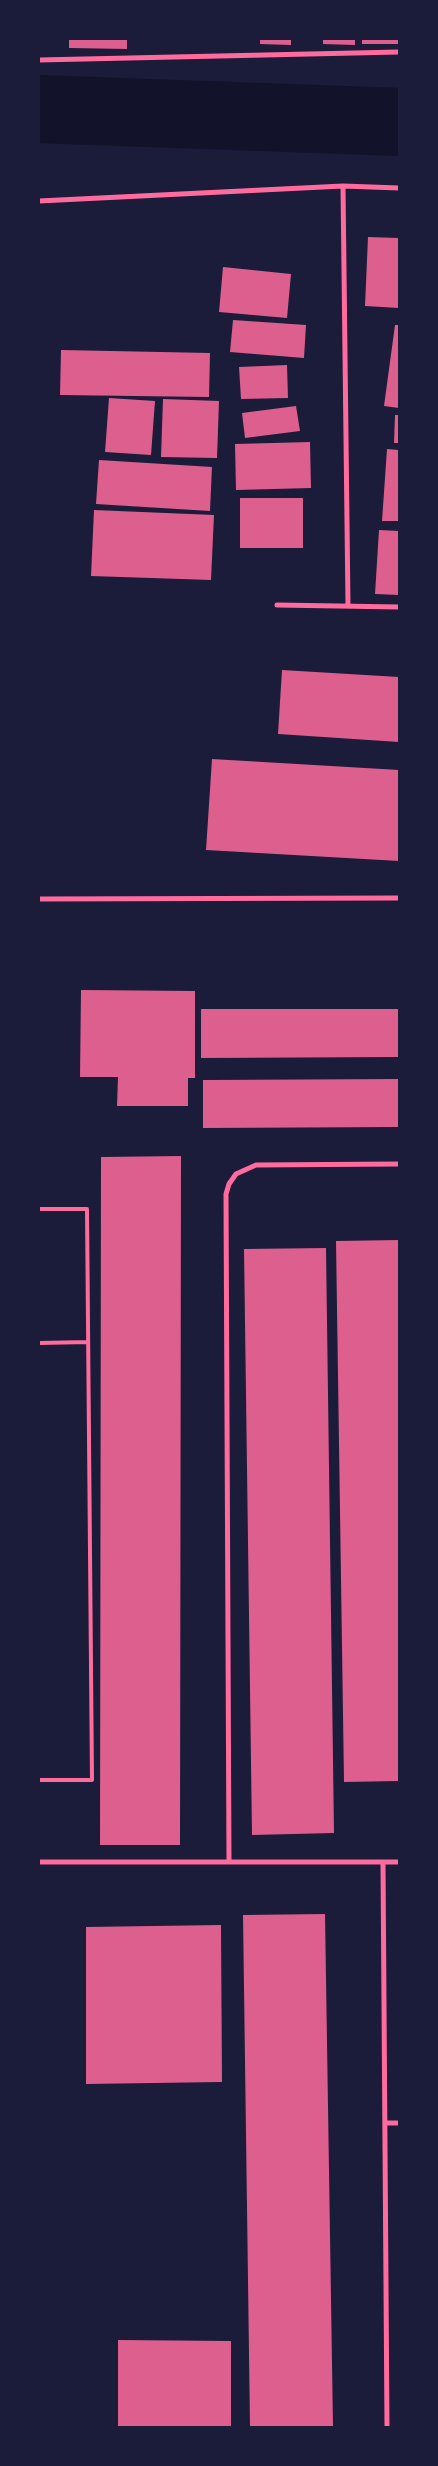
<!DOCTYPE html>
<html>
<head>
<meta charset="utf-8">
<style>
	body { margin:0 }
	#map { position:relative; width:438px; height:2466px; overflow:hidden; background:#1b1b3a; font-family:Rubik,sans-serif }
	canvas { display:block }
	.frame { position:absolute; inset:0; border:40px solid #1b1b3a; pointer-events:none }
</style>
</head>
<body>
<div id="map">
<canvas width="438" height="2466"></canvas>
<div class="frame"></div>
</div>
<script>
const g = document.querySelector('canvas').getContext('2d');
g.lineJoin = 'round';
function shape(rows) {
  const path = new Path2D();
  for (const r of rows) {
    path.moveTo(r[0], r[1]);
    for (let i = 2; i < r.length; i += 2) path.lineTo(r[i], r[i + 1]);
  }
  return path;
}
function stroke(path, color, width, dash) {
  g.strokeStyle = color;
  g.lineWidth = width;
  g.lineCap = dash ? 'butt' : 'round';
  g.setLineDash(dash || []);
  g.stroke(path);
}
function fillPath(path, color) {
  g.fillStyle = color;
  g.fill(path, 'evenodd');
}
const river = shape([
	[39,109,399,122]
]);
const building = shape([
	[69,39,127,39,127,49,69,48],
	[260,39,291,39,291,45,260,44],
	[323,39,355,39,355,45,323,44],
	[362,39,399,39,399,44,362,44],
	[368,237,399,238,399,308,365,306],
	[223,267,291,274,287,318,219,312],
	[233,320,306,325,304,358,230,352],
	[395,325,399,325,399,408,384,406],
	[61,350,210,353,209,397,60,395],
	[287,365,288,398,241,399,239,367],
	[109,398,155,401,151,455,105,452],
	[163,399,219,401,217,458,161,457],
	[296,406,300,431,245,438,242,413],
	[395,415,399,415,399,443,394,443],
	[310,442,311,488,236,490,235,444],
	[387,449,399,450,399,521,382,521],
	[99,460,212,467,210,511,96,504],
	[240,498,303,498,303,548,240,548],
	[94,510,214,515,211,580,91,576],
	[379,530,399,531,399,595,375,594],
	[282,670,399,677,399,742,278,734],
	[212,759,399,770,399,861,206,850],
	[81,990,195,991,195,1078,188,1078,188,1106,117,1106,118,1077,80,1077],
	[201,1009,399,1009,399,1057,201,1058],
	[399,1079,399,1127,203,1128,203,1080],
	[181,1156,180,1845,100,1845,101,1157],
	[399,1240,399,1781,344,1782,336,1241],
	[326,1248,334,1833,252,1835,244,1249],
	[325,1914,333,2427,250,2427,243,1915],
	[221,1925,222,2082,86,2084,86,1927],
	[118,2340,231,2341,231,2427,118,2427]
]);
const service = shape([
	[39,1209,87,1209,92,1780,39,1780],
	[39,1343,88,1342]
]);
const minor = shape([
	[39,60,399,52],
	[343,186,348,606],
	[39,201,343,186,399,188],
	[277,605,399,607],
	[39,899,399,898],
	[229,1861,226,1194,229,1184,236,1174,256,1165,399,1164],
	[39,1862,399,1862],
	[383,1862,387,2427],
	[386,2123,399,2123]
]);
stroke(river, '#12122b', 68);
fillPath(building, '#dd5f8e');
stroke(service, '#ff6b9d', 4);
stroke(minor, '#ff6b9d', 5);
</script>
</body>
</html>
